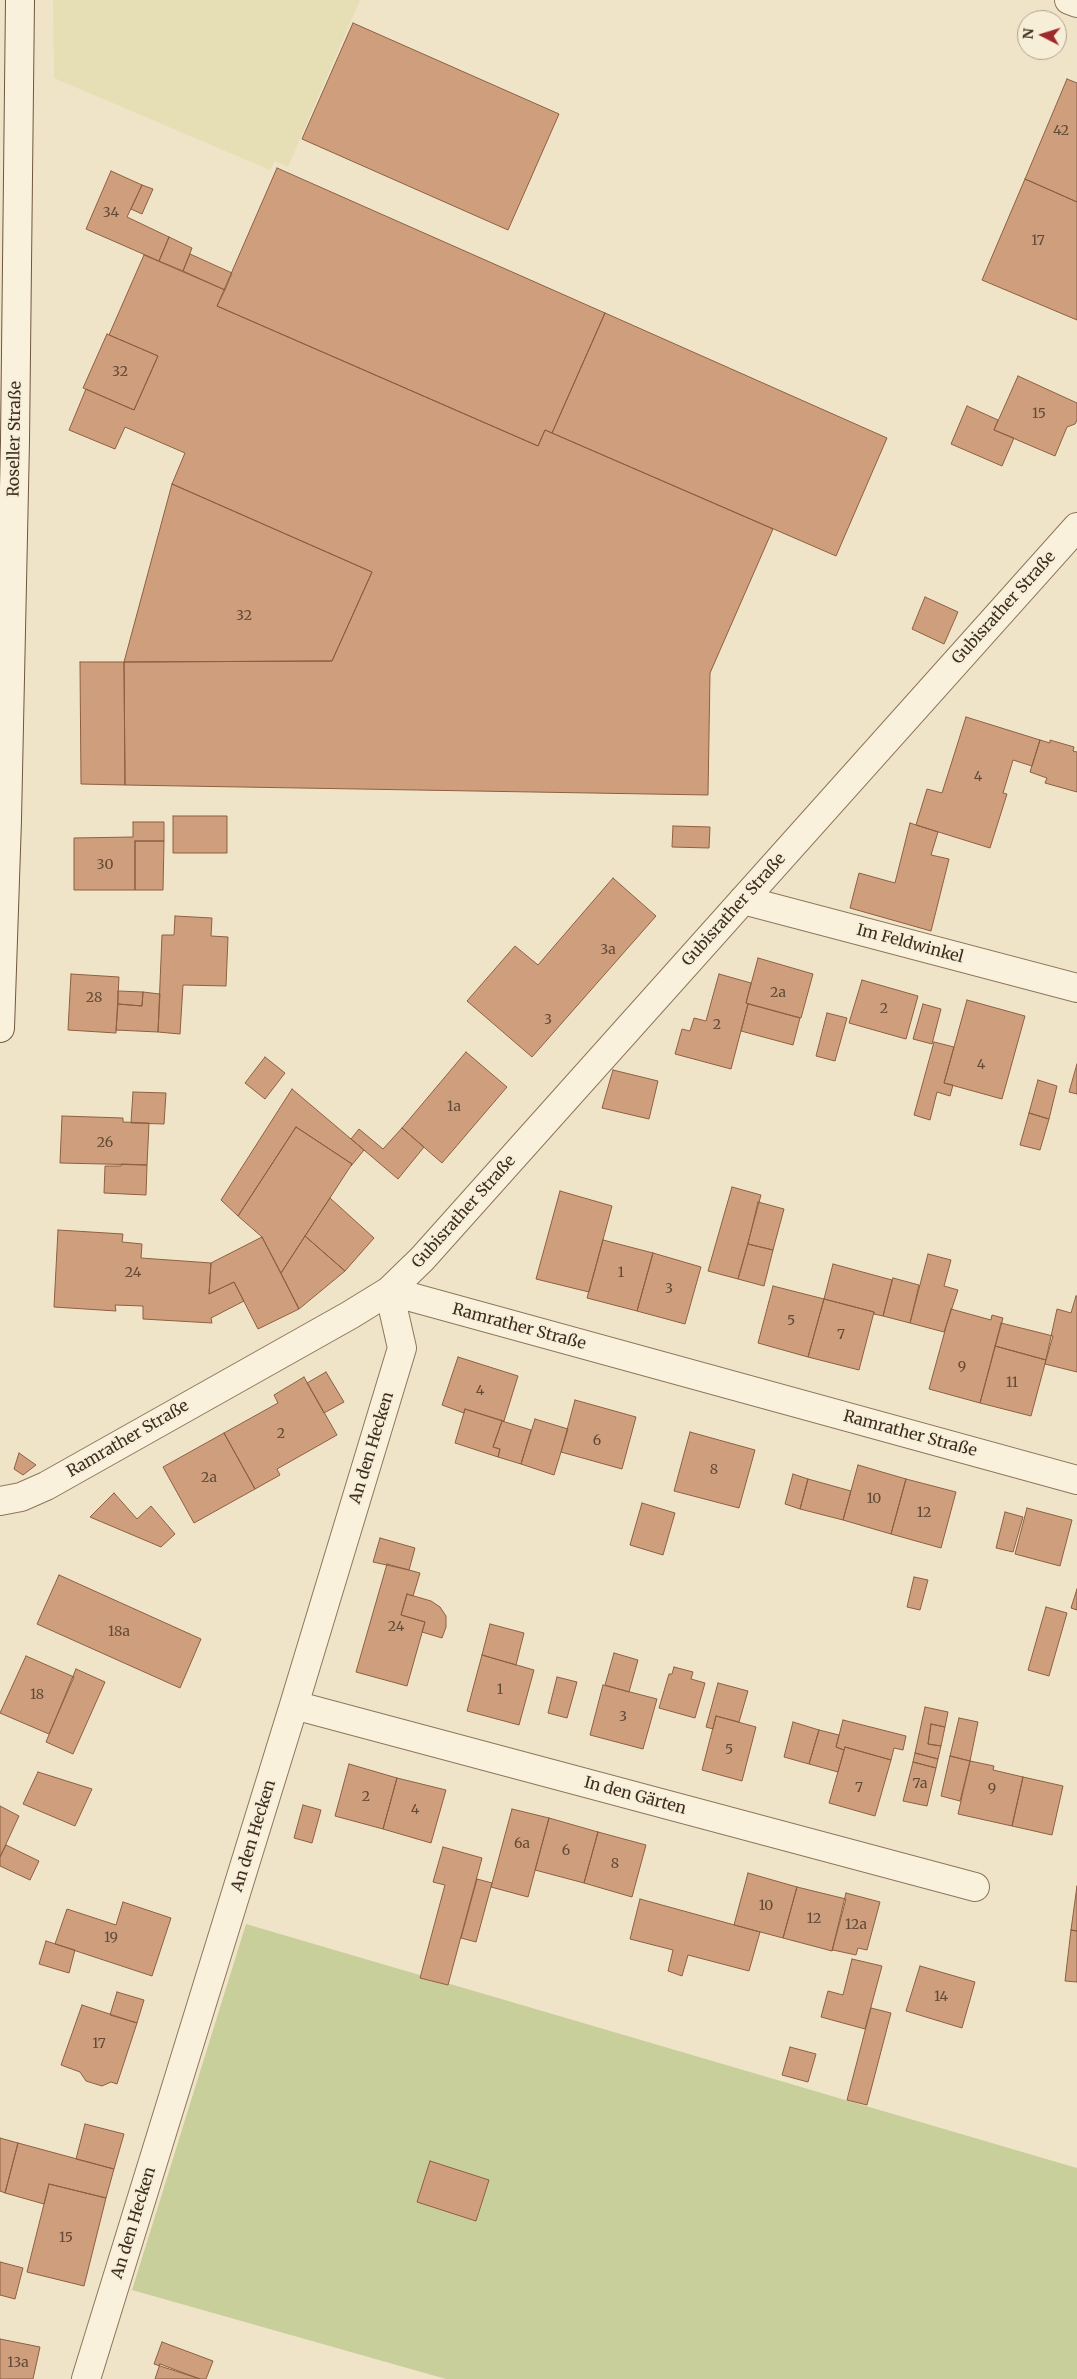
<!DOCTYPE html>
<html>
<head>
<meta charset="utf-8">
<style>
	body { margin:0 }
	#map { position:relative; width:1077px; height:2379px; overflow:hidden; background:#f0e4c8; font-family:Merriweather,serif }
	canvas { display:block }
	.north { position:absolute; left:1017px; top:10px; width:50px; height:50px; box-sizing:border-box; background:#f7eed8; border:1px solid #ada18e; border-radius:50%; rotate:275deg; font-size:14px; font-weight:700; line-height:20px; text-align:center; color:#3d2e20 }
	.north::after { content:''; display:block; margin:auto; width:18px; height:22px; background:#9e2a2b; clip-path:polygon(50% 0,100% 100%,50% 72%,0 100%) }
</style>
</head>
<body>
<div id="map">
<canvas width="1077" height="2379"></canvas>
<div class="north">N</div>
</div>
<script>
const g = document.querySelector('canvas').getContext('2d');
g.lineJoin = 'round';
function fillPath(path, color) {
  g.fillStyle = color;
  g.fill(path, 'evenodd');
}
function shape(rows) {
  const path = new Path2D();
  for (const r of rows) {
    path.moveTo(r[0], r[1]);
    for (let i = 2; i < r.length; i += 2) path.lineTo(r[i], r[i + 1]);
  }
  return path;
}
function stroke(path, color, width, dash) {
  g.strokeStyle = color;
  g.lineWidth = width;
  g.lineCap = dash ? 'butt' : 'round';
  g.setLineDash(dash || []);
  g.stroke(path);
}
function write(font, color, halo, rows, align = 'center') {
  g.font = font + ' Merriweather,serif';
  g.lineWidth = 4;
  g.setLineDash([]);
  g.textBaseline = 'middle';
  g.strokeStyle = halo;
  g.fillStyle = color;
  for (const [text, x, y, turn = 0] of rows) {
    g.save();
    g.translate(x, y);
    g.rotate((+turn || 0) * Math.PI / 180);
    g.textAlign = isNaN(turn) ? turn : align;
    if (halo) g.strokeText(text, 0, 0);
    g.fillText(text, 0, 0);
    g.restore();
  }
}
const farmland = shape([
	[53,0,360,0,288,167,275,161,270,170,54,78]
]);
const green = shape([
	[246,1924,1077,2168,1077,2379,446,2379,132,2290]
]);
const building = shape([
	[353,23,559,114,508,230,302,139,353,23],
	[1067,79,1077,83,1077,202,1025,179,1067,79],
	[277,168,605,313,552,433,545,430,538,446,217,306,277,168],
	[111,171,142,185,127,217,169,237,159,261,86,229,111,171],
	[1025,179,1077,202,1077,320,982,280,1025,179],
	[142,185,153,189,142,214,131,209,142,185],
	[169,237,192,248,183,271,159,261,169,237],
	[190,254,232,273,225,290,183,271,190,254],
	[144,255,225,290,217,306,538,446,545,430,773,529,710,673,708,795,125,785,124,662,332,661,372,572,172,484,185,453,125,427,115,449,69,430,86,389,134,410,158,356,109,335,144,255],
	[605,313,887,438,836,556,552,433,605,313],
	[107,334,158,356,134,410,83,388,107,334],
	[1018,376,1077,403,1077,420,1075,424,1067,427,1055,456,994,430,1018,376],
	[967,406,998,420,994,430,1014,438,1002,466,951,444,967,406],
	[172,484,372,572,332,661,124,662,172,484],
	[925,597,958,612,944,644,912,629,925,597],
	[80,662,124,662,125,785,81,784,80,662],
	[966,717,1040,740,1032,766,1013,760,1003,793,1007,794,990,848,916,825,927,789,942,793,966,717],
	[1040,740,1050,743,1050,740,1074,747,1073,751,1077,752,1077,792,1045,783,1047,778,1030,772,1040,740],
	[173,816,227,816,227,853,173,853,173,816],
	[133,822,164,822,164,841,135,841,135,890,74,890,74,838,133,837,133,822],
	[910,823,938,832,931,855,949,859,931,931,850,908,859,873,895,883,910,823],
	[673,826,710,827,709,848,672,847,673,826],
	[135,841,164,841,163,890,135,890,135,841],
	[613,878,656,916,532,1057,467,1001,515,946,538,965,613,878],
	[175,916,212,918,211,936,228,937,226,986,183,985,180,1034,158,1032,162,935,174,935,175,916],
	[758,958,813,974,801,1018,746,1003,758,958],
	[71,974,119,977,116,1033,68,1030,71,974],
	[719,974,751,983,746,1003,748,1004,731,1069,675,1054,682,1029,690,1031,694,1018,706,1021,719,974],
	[862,980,918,996,906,1039,849,1023,862,980],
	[118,991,143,992,142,1006,118,1004,118,991],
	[143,992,160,994,158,1032,116,1030,118,1004,142,1006,143,992],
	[967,1000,1025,1016,1002,1099,944,1083,967,1000],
	[748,1004,800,1018,793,1045,741,1031,748,1004],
	[923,1004,941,1009,932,1044,913,1039,923,1004],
	[827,1013,847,1018,835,1061,816,1056,827,1013],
	[934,1042,954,1047,944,1083,953,1085,950,1096,937,1092,930,1120,914,1115,934,1042],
	[466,1052,507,1087,442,1163,402,1128,466,1052],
	[265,1057,285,1073,265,1099,245,1083,265,1057],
	[1077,1064,1077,1094,1069,1092,1077,1064],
	[613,1070,658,1081,649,1119,602,1108,613,1070],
	[1038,1080,1057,1086,1049,1119,1029,1113,1038,1080],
	[292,1089,364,1150,351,1166,352,1164,296,1127,238,1216,221,1200,292,1089],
	[133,1092,166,1093,164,1124,131,1123,133,1092],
	[1029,1113,1049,1119,1040,1150,1020,1145,1029,1113],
	[62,1116,123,1118,123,1122,149,1123,147,1165,60,1163,62,1116],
	[296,1127,352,1164,281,1273,262,1237,238,1216,296,1127],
	[402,1128,424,1147,398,1179,351,1139,359,1129,383,1149,402,1128],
	[122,1164,147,1165,146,1195,104,1193,105,1166,121,1166,122,1164],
	[732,1187,761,1195,738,1279,708,1271,732,1187],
	[560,1191,612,1206,589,1292,536,1279,560,1191],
	[330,1198,374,1238,345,1271,305,1236,330,1198],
	[758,1202,784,1209,773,1250,748,1244,758,1202],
	[58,1230,123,1234,122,1242,142,1244,141,1258,211,1263,209,1294,234,1282,244,1301,211,1318,212,1323,143,1319,143,1306,115,1305,116,1311,54,1307,58,1230],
	[305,1236,345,1271,299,1309,281,1273,305,1236],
	[262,1237,299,1309,258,1329,234,1282,209,1294,211,1263,262,1237],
	[603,1240,653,1253,637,1311,587,1298,603,1240],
	[748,1244,773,1250,764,1286,738,1279,748,1244],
	[653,1253,701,1267,685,1324,637,1311,653,1253],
	[928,1254,951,1260,944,1286,958,1290,944,1332,910,1323,928,1254],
	[833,1264,892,1280,883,1316,874,1314,874,1312,824,1299,833,1264],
	[893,1278,919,1285,910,1323,883,1316,893,1278],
	[773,1286,824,1299,808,1357,758,1343,773,1286],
	[1076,1296,1077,1296,1077,1372,1045,1364,1057,1309,1071,1313,1076,1296],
	[824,1299,874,1312,859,1370,808,1357,824,1299],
	[951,1309,991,1320,992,1315,1003,1318,980,1403,929,1389,951,1309],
	[1001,1323,1053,1336,1046,1360,995,1346,1001,1323],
	[995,1346,1046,1360,1031,1416,980,1403,995,1346],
	[458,1357,518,1376,504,1421,465,1409,464,1413,442,1405,458,1357],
	[326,1372,344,1402,324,1413,307,1383,326,1372],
	[304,1377,337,1435,277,1469,280,1475,255,1489,224,1433,278,1403,274,1395,304,1377],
	[575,1400,636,1417,622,1469,561,1452,575,1400],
	[465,1409,502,1421,493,1447,500,1449,498,1457,455,1443,465,1409],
	[535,1419,568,1429,554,1475,521,1464,535,1419],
	[502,1421,531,1430,521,1464,498,1457,500,1449,493,1447,502,1421],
	[690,1432,755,1450,739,1508,674,1491,690,1432],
	[224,1433,255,1489,194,1523,163,1467,224,1433],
	[19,1453,36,1465,23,1475,14,1469,19,1453],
	[858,1465,906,1479,891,1534,843,1520,858,1465],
	[793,1474,808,1479,800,1509,785,1504,793,1474],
	[808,1479,851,1491,843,1520,800,1509,808,1479],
	[906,1479,956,1492,941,1548,891,1534,906,1479],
	[114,1493,137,1519,151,1506,175,1534,161,1547,90,1517,114,1493],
	[642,1503,675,1513,663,1555,630,1545,642,1503],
	[1027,1508,1072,1520,1060,1566,1015,1554,1027,1508],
	[1005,1512,1023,1517,1013,1552,996,1548,1005,1512],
	[380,1538,415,1548,409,1570,373,1562,380,1538],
	[387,1564,420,1573,413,1596,407,1594,401,1615,425,1622,407,1686,356,1672,387,1564],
	[59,1575,201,1639,180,1688,37,1624,59,1575],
	[914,1577,928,1580,920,1610,907,1607,914,1577],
	[1077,1589,1077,1610,1071,1608,1077,1589],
	[407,1594,431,1601,440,1607,446,1616,446,1627,442,1638,422,1632,425,1622,401,1615,407,1594],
	[1046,1607,1067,1613,1049,1676,1028,1670,1046,1607],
	[490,1624,524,1633,516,1665,482,1655,490,1624],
	[614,1653,638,1660,629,1692,605,1685,614,1653],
	[482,1655,534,1670,519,1725,467,1711,482,1655],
	[26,1656,74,1677,49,1734,0,1713,26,1656],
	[674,1667,693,1672,691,1679,705,1683,695,1718,659,1708,669,1674,672,1674,674,1667],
	[76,1669,105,1682,73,1754,46,1742,76,1669],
	[557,1677,577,1682,567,1718,548,1713,557,1677],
	[718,1683,748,1691,739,1722,716,1716,713,1729,706,1727,718,1683],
	[603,1685,657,1699,643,1749,590,1735,603,1685],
	[925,1707,948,1712,945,1727,931,1724,928,1744,941,1746,938,1759,915,1753,925,1707],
	[716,1716,756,1727,742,1781,702,1770,716,1716],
	[959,1718,978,1722,970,1761,950,1756,959,1718],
	[843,1720,906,1736,903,1750,894,1748,891,1760,845,1747,844,1750,836,1747,843,1720],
	[793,1722,819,1730,809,1764,784,1757,793,1722],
	[931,1724,945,1727,941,1746,928,1744,931,1724],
	[819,1730,839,1735,836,1747,844,1750,838,1772,809,1764,819,1730],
	[845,1747,891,1760,875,1816,829,1803,845,1747],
	[915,1753,938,1759,936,1768,913,1762,915,1753],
	[950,1756,970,1761,960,1801,941,1796,950,1756],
	[970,1761,994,1766,993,1770,1023,1777,1012,1826,958,1814,970,1761],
	[913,1762,936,1768,927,1806,903,1801,913,1762],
	[349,1764,397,1778,383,1829,335,1816,349,1764],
	[38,1772,92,1789,75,1826,23,1804,38,1772],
	[1023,1777,1063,1786,1052,1835,1012,1826,1023,1777],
	[397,1778,446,1790,431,1843,383,1829,397,1778],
	[303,1805,321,1810,312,1843,294,1838,303,1805],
	[0,1806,19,1816,0,1857,0,1806],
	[512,1809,549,1818,528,1897,491,1887,512,1809],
	[549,1818,598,1832,584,1883,535,1870,549,1818],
	[598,1832,646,1845,632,1897,584,1883,598,1832],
	[6,1845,39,1861,30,1880,0,1866,0,1857,6,1845],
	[443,1847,482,1858,448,1985,420,1978,445,1885,433,1882,443,1847],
	[748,1873,797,1887,783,1938,734,1925,748,1873],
	[477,1879,492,1883,476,1942,461,1938,477,1879],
	[1077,1886,1077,1931,1071,1930,1077,1886],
	[797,1887,846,1899,832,1951,783,1938,797,1887],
	[846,1893,880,1902,867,1950,858,1948,856,1955,833,1950,832,1951,846,1893],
	[640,1899,760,1932,749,1971,688,1955,682,1976,668,1971,673,1950,630,1939,640,1899],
	[123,1902,171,1918,152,1976,55,1944,67,1909,116,1925,123,1902],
	[1071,1930,1077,1931,1077,1982,1065,1981,1071,1930],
	[46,1941,75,1950,69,1973,39,1964,46,1941],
	[852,1959,882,1966,865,2029,821,2017,828,1991,843,1995,852,1959],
	[920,1966,975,1982,962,2028,906,2011,920,1966],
	[117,1992,144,2000,137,2023,110,2015,117,1992],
	[82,2005,137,2023,117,2084,111,2082,102,2086,86,2081,80,2072,61,2065,82,2005],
	[871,2008,891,2013,867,2105,847,2100,871,2008],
	[790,2047,816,2054,808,2082,782,2075,790,2047],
	[85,2124,124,2134,114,2169,76,2159,85,2124],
	[0,2138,18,2143,5,2193,0,2191,0,2138],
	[18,2143,114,2169,106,2198,49,2184,44,2204,5,2193,18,2143],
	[430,2161,489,2180,476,2221,417,2202,430,2161],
	[49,2184,106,2198,84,2286,27,2272,49,2184],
	[0,2262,23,2268,15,2299,0,2295,0,2262],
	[0,2339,40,2347,33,2379,0,2379,0,2339],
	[162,2342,213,2361,206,2379,200,2379,154,2364,162,2342],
	[160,2364,200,2379,155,2379,160,2364]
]);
const street = shape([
	[1069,0,1077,3],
	[743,900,1077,988],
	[389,1291,1077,1480],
	[0,1501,21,1497,46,1486,350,1315,389,1291,422,1259,1077,527],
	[294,1705,975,1887],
	[86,2379,294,1705,402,1348,389,1291]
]);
const secondary = shape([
	[0,1028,7,820,15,441,20,0]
]);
const numberNames = [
	["42",1061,131],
	["34",111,213],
	["17",1038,241],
	["32",120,372],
	["15",1039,414],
	["32",244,616],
	["4",978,777],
	["30",105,865],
	["3a",608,950],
	["2a",778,993],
	["28",94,998],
	["2",884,1009],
	["3",548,1020],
	["2",717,1025],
	["4",981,1065],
	["1a",454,1107],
	["26",105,1143],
	["24",133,1273],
	["1",621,1273],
	["3",669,1289],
	["5",791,1321],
	["7",841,1335],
	["9",962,1367],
	["11",1012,1383],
	["4",480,1391],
	["2",281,1434],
	["6",597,1441],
	["8",714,1470],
	["2a",209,1478],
	["10",874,1499],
	["12",924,1513],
	["24",396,1627],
	["18a",119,1632],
	["1",500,1690],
	["18",37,1695],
	["3",623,1717],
	["5",729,1750],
	["7a",920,1784],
	["7",859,1788],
	["9",992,1789],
	["2",366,1797],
	["4",415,1810],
	["6a",522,1844],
	["6",566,1851],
	["8",615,1864],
	["10",766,1906],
	["12",814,1919],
	["12a",856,1925],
	["19",111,1938],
	["14",941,1997],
	["17",99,2044],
	["15",66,2238],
	["13a",18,2363]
];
const streetNames = [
	["Roseller Straße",15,439,-89],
	["Gubisrather Straße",1004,608,-48],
	["Gubisrather Straße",734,910,-48],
	["Im Feldwinkel",910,944,15],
	["Gubisrather Straße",464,1212,-48],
	["Ramrather Straße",519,1327,15],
	["Ramrather Straße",910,1434,15],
	["Ramrather Straße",128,1439,-30],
	["An den Hecken",372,1448,-73],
	["In den Gärten",635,1796,15],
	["An den Hecken",254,1836,-73],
	["An den Hecken",134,2223,-73]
];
fillPath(farmland, '#e6deb5');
fillPath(green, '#c9cf9b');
fillPath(building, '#cf9f7d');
stroke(building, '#8d5f41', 1);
stroke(street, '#8d765c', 30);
stroke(secondary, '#6f573f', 30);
stroke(street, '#faf1dc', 28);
stroke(secondary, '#faf1dc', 28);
write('14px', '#624a37', null, numberNames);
write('16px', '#3d2e20', '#f7eed8', streetNames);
</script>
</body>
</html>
